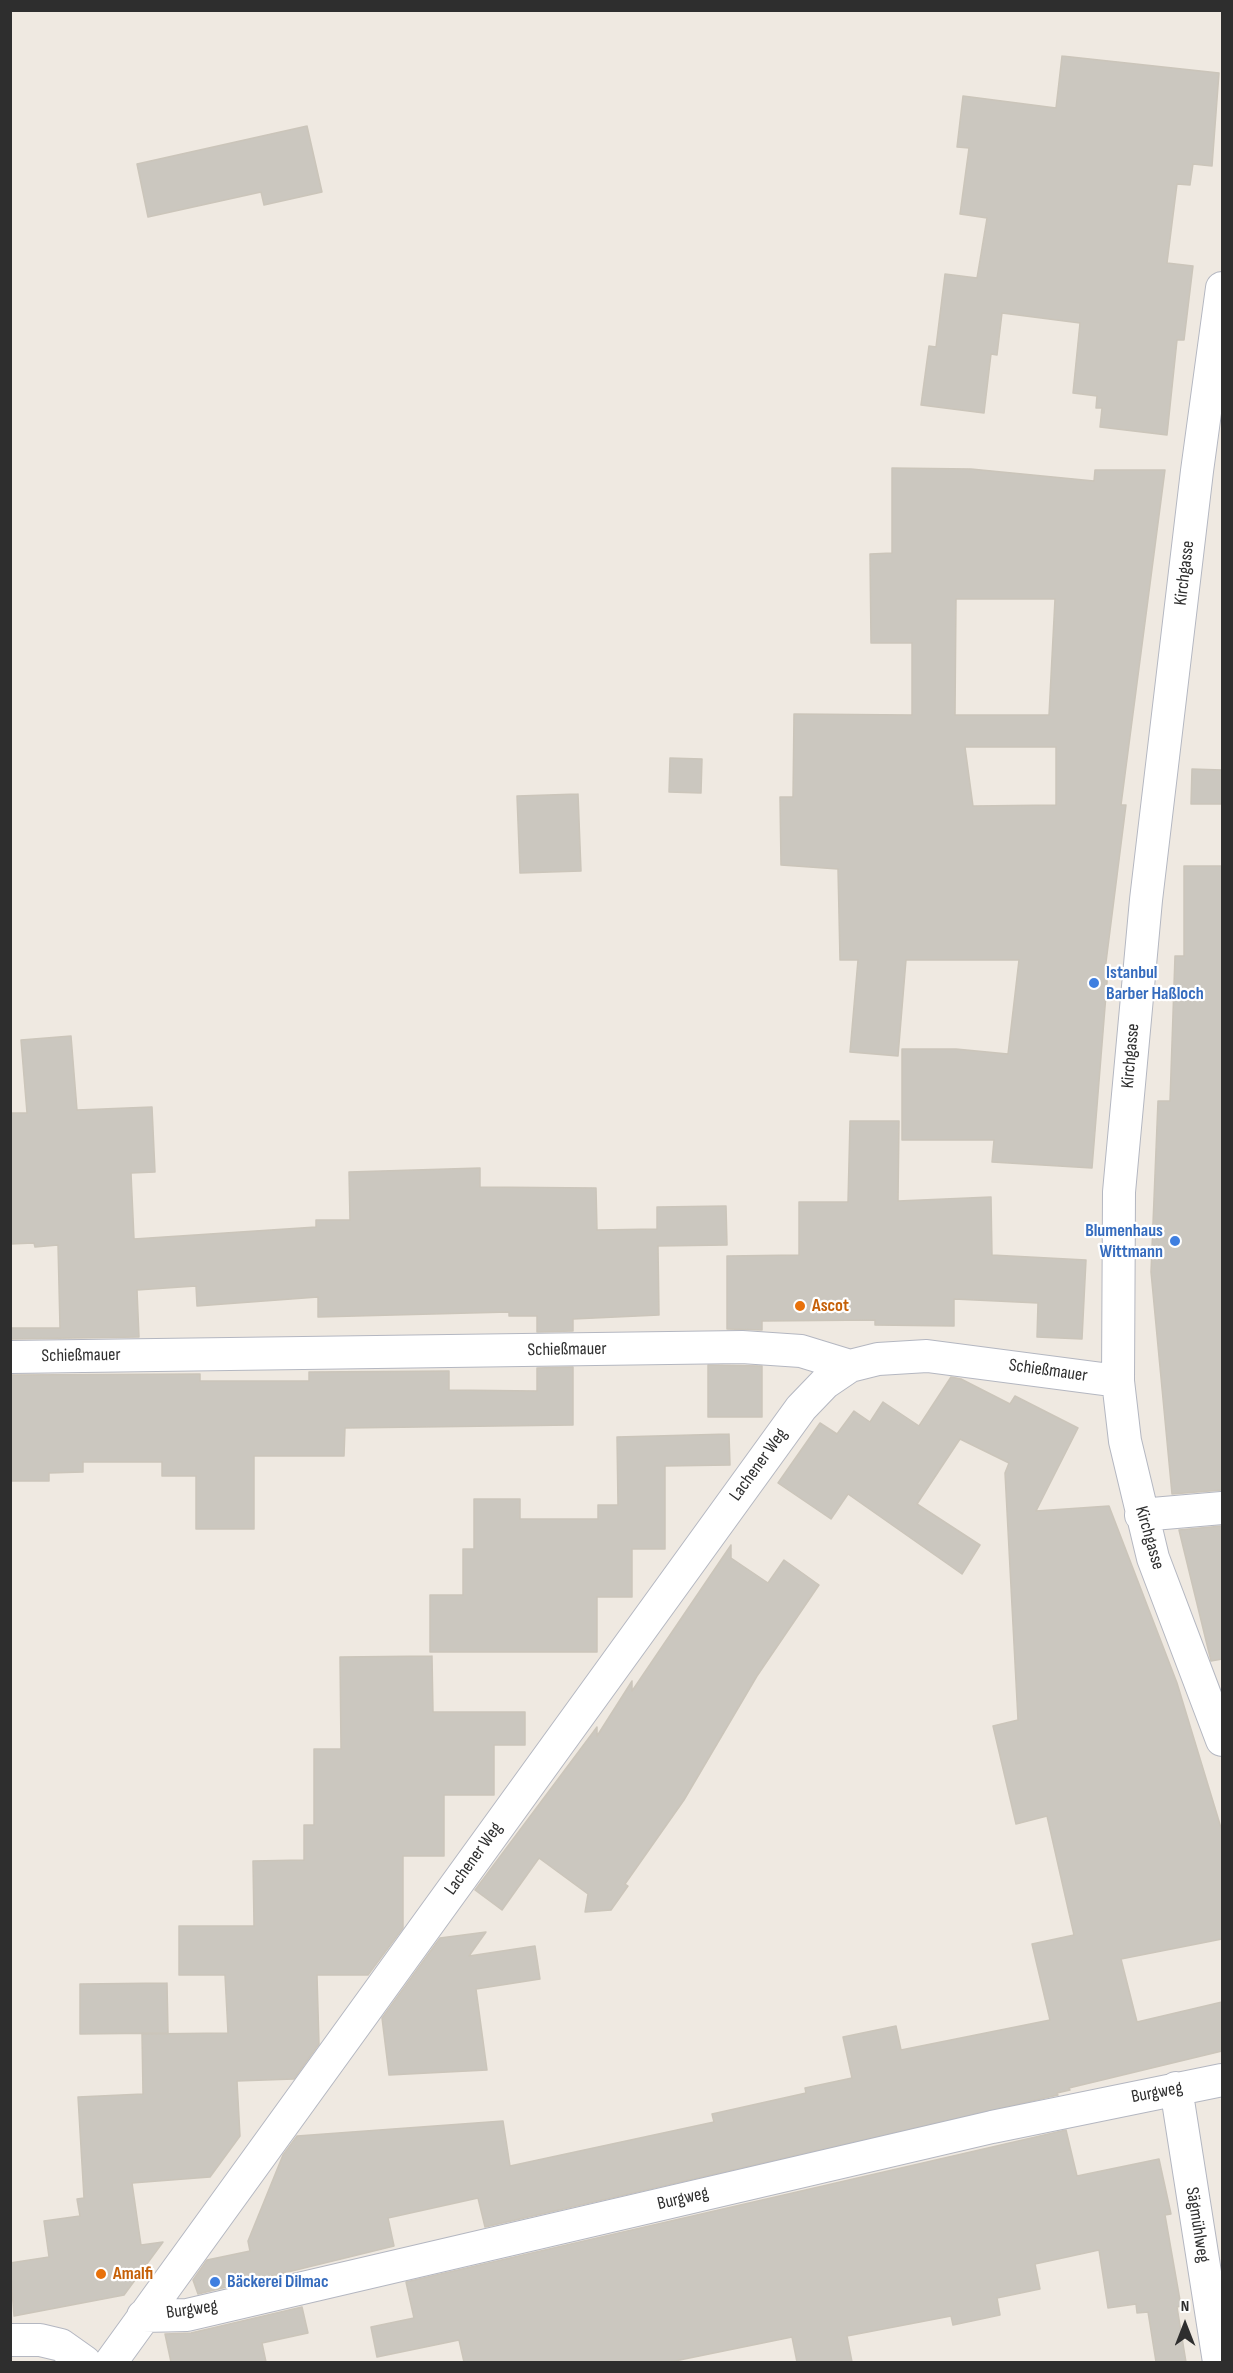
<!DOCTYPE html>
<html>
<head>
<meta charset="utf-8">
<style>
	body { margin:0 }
	#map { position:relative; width:1233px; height:2373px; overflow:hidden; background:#efe9e1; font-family:"Sofia Sans Condensed",sans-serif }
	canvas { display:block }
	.frame { position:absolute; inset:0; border:12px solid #2e2e2e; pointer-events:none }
	.north { position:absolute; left:1155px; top:2295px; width:60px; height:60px; -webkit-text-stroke:4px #fff; paint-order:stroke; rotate:0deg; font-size:16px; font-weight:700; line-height:24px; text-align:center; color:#2e2e2e }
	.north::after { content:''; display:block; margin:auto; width:21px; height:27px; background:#2e2e2e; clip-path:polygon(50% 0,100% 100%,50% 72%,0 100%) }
</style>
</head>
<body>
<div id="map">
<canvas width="1233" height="2373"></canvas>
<div class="frame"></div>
<div class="north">N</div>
</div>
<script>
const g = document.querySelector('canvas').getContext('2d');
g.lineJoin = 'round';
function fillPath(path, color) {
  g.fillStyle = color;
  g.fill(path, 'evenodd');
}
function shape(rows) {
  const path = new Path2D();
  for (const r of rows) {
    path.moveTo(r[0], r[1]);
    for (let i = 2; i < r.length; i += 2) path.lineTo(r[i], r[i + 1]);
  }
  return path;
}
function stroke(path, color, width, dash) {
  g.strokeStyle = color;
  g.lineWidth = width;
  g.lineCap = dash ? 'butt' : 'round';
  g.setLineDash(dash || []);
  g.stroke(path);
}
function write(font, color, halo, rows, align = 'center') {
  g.font = font + ' "Sofia Sans Condensed",sans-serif';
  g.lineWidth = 4.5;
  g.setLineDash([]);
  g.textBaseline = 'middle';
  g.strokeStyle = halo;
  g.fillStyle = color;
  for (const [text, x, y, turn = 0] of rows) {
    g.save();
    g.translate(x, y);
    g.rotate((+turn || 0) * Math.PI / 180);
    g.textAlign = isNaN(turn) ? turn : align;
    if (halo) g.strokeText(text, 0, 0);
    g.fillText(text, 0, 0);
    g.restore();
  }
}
const building = shape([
	[1062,56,1219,73,1212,166,1193,164,1190,185,1177,184,1167,263,1193,266,1184,340,1177,340,1167,435,1100,427,1102,408,1096,408,1097,396,1073,393,1080,323,1002,313,997,355,991,354,984,413,921,405,929,346,936,347,945,274,977,278,987,218,960,214,969,148,957,147,963,96,1056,108,1062,56],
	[307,126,322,192,264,205,261,192,148,217,137,164,307,126],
	[892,468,971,469,1094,481,1095,470,1165,470,1121,805,1126,805,1105,970,1108,970,1092,1168,992,1162,994,1140,902,1140,902,1049,956,1049,1008,1054,1019,960,906,960,898,1056,850,1052,858,960,840,960,838,869,781,865,780,797,793,797,794,714,912,715,912,643,871,643,870,554,892,553,892,468],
	[956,599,1055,599,1049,715,955,715,956,599],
	[965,747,1056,747,1056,805,973,806,965,747],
	[670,758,702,759,701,793,669,792,670,758],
	[1192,769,1222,770,1222,804,1191,804,1192,769],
	[578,794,581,871,520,873,517,796,578,794],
	[1184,866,1222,866,1222,1490,1172,1494,1151,1272,1158,1101,1170,1101,1175,956,1184,956,1184,866],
	[71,1036,77,1110,152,1107,155,1172,131,1173,134,1239,316,1227,316,1220,350,1220,349,1172,480,1168,480,1187,596,1188,597,1230,657,1229,657,1207,726,1206,727,1245,658,1246,659,1315,573,1319,573,1331,537,1332,537,1316,509,1316,509,1312,318,1317,318,1297,197,1306,196,1286,137,1290,139,1337,10,1339,10,1328,60,1328,58,1245,35,1247,34,1243,10,1244,10,1113,27,1113,21,1040,71,1036],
	[850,1121,899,1121,898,1201,991,1197,992,1255,1086,1260,1082,1339,1037,1337,1038,1303,954,1299,954,1326,875,1325,875,1320,762,1321,762,1330,727,1329,727,1256,799,1255,799,1202,848,1202,850,1121],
	[708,1365,762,1366,762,1417,708,1417,708,1365],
	[573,1367,573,1425,345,1428,344,1456,254,1456,254,1529,196,1529,196,1476,162,1476,162,1462,83,1462,83,1472,49,1473,49,1481,11,1481,10,1375,200,1374,200,1381,309,1381,309,1372,449,1371,449,1390,537,1391,537,1368,573,1367],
	[951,1377,961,1379,1010,1404,1015,1396,1078,1428,1036,1511,1109,1506,1177,1683,1222,1831,1222,1939,1121,1959,1137,2022,1222,2002,1222,2051,1069,2088,1070,2090,1057,2093,1058,2095,485,2227,478,2198,388,2218,394,2246,198,2294,193,2280,207,2260,250,2251,248,2241,283,2155,297,2136,503,2121,510,2166,714,2122,712,2114,806,2093,805,2088,852,2078,843,2037,896,2026,901,2050,1050,2020,1032,1944,1074,1935,1047,1816,1016,1824,993,1726,1018,1720,1005,1473,1009,1463,960,1439,917,1504,980,1545,962,1574,848,1494,831,1519,778,1483,820,1423,837,1434,854,1411,870,1422,883,1402,919,1426,951,1377],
	[729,1434,730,1465,665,1466,665,1549,632,1549,632,1597,597,1597,597,1652,430,1652,430,1595,463,1595,463,1549,474,1549,474,1499,520,1499,520,1519,598,1519,598,1505,618,1505,617,1437,729,1434],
	[1222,1526,1222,1659,1211,1661,1179,1530,1222,1526],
	[731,1545,731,1558,768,1583,784,1560,819,1585,757,1676,684,1800,625,1884,628,1886,611,1910,585,1912,588,1894,539,1858,502,1910,475,1890,597,1727,597,1736,632,1681,632,1691,731,1545],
	[432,1656,433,1712,525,1712,525,1745,494,1745,494,1795,444,1795,444,1856,403,1856,403,1928,368,1975,317,1975,319,2044,294,2079,237,2081,240,2136,210,2177,132,2183,141,2245,163,2242,124,2295,14,2316,10,2263,49,2257,44,2221,80,2216,77,2199,84,2198,78,2097,143,2094,142,2034,228,2033,225,1975,179,1975,179,1926,254,1926,253,1861,304,1860,304,1825,314,1825,314,1749,341,1749,340,1657,432,1656],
	[486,1932,469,1956,535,1946,540,1979,476,1989,487,2070,389,2075,382,2018,440,1938,486,1932],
	[167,1983,168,2033,80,2034,80,1984,167,1983],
	[1066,2130,1077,2176,1159,2159,1171,2214,1165,2215,1181,2306,1177,2307,1186,2362,1156,2362,1148,2312,1137,2313,1136,2304,1108,2308,1099,2250,1035,2264,1040,2289,997,2298,1000,2315,953,2325,951,2316,847,2336,852,2362,797,2362,792,2337,670,2362,464,2362,459,2340,377,2357,371,2327,414,2318,406,2282,1066,2130],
	[302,2307,308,2333,262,2343,266,2362,171,2362,165,2334,191,2333,302,2307]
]);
const minor = shape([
	[1222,288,1197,471,1146,900,1119,1192,1118,1381,1125,1441,1153,1558,1222,1740],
	[10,1357,742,1347,801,1351,850,1366,878,1359,927,1356,1118,1381],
	[1141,1515,1222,1508],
	[1176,2088,1219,2362],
	[143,2316,187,2315,992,2127,1222,2080],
	[10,2340,40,2340,61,2345,85,2362],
	[111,2362,801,1408,825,1383,850,1366]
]);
const markers = [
	[1094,983,6,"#3f7fe0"],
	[1175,1241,6,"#3f7fe0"],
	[800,1306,6,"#e8710a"],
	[101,2274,6,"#e8710a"],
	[215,2282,6,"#3f7fe0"]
];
const streetNames = [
	["Kirchgasse",1185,573,-83],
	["Kirchgasse",1131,1056,-85],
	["Schießmauer",567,1350,-1],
	["Schießmauer",81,1356,-1],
	["Schießmauer",1048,1371,8],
	["Lachener Weg",759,1465,-54],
	["Kirchgasse",1149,1538,74],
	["Lachener Weg",474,1859,-54],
	["Burgweg",1157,2093,-11],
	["Burgweg",683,2199,-13],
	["Sägmühlweg",1197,2225,81],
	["Burgweg",192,2310,-8]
];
const shopNames = [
	["Istanbul",1106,973],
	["Barber Haßloch",1106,994],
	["Blumenhaus",1163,1231,"right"],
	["Wittmann",1163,1252,"right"],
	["Bäckerei Dilmac",227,2282]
];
const foodNames = [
	["Ascot",812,1306],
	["Amalfi",113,2274]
];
fillPath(building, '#cbc7bf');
stroke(building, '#cbc5ba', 1.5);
stroke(minor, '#b4b7c1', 34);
stroke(minor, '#fff', 32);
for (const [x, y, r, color] of markers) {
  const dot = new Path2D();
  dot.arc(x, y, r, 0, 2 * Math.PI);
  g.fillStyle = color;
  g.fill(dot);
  stroke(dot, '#fff', 2);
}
write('18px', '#2e2e2e', '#fff', streetNames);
write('bold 18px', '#366cbe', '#fff', shopNames, 'left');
write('bold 18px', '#c56008', '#fff', foodNames, 'left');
</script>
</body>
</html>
